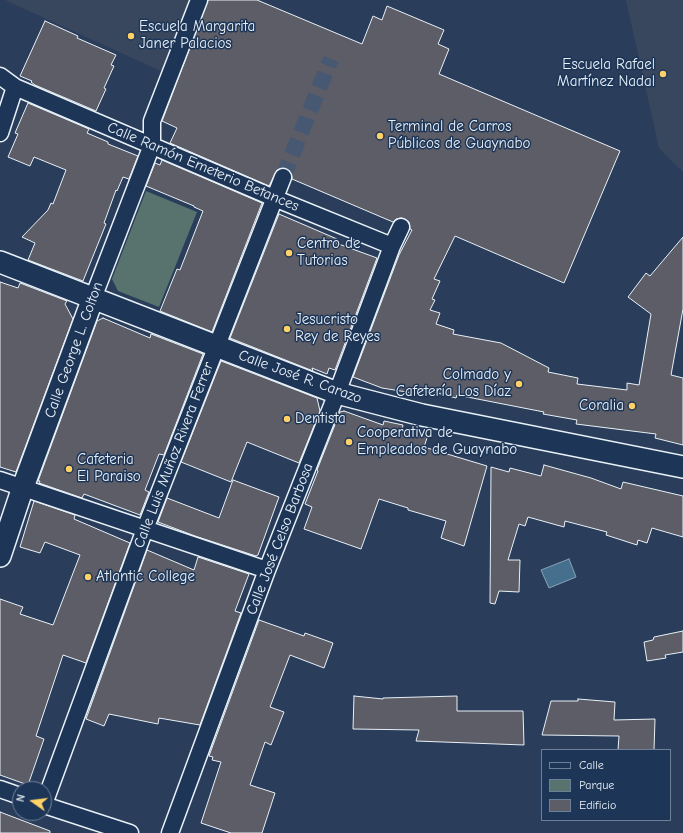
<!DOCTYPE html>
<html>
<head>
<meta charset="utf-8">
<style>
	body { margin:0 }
	#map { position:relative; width:683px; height:833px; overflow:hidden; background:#2a3d5a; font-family:"Comic Neue",sans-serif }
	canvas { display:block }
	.legend { position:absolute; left:541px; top:749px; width:130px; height:72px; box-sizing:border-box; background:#1d3557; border:1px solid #6e8097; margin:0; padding:5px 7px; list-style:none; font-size:12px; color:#e8f1f8 }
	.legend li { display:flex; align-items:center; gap:8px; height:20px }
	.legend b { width:20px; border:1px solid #6e8097 }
	.north { position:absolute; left:12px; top:781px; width:40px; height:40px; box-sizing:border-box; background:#1d3557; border:1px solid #6e8097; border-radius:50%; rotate:284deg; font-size:11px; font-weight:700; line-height:16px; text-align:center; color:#e8f1f8 }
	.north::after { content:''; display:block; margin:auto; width:14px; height:18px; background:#ffd166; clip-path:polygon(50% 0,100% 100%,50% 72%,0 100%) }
</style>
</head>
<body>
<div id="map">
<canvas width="683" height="833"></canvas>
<ul class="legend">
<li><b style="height:5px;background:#1d3557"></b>Calle</li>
<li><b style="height:11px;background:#58726e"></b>Parque</li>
<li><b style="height:11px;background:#5d5d67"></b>Edificio</li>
</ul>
<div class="north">N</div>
</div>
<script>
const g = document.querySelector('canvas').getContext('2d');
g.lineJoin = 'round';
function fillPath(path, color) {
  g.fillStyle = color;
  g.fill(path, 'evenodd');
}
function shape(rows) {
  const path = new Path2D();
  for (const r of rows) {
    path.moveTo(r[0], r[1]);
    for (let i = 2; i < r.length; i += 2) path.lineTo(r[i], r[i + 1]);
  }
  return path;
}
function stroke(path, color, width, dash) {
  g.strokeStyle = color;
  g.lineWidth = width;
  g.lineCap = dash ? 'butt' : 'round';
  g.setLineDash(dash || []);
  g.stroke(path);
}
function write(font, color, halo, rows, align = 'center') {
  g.font = font + ' "Comic Neue",sans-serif';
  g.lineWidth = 3;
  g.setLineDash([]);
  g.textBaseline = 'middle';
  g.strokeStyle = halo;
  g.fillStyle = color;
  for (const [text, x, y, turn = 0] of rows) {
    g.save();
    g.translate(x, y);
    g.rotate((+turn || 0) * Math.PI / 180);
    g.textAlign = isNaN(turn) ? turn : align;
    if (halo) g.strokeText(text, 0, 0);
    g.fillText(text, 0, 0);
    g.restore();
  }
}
const built = shape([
	[5,0,193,0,163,72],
	[626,0,683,0,683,172,659,148]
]);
const green = shape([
	[146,191,197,212,159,307,118,291,112,279]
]);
const water = shape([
	[569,559,576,577,549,588,541,570,569,559]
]);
const building = shape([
	[208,0,257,0,362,44,373,16,382,20,387,6,444,30,438,44,449,49,439,74,620,151,564,283,455,236,434,279,440,281,432,299,435,300,430,310,440,313,436,324,454,330,453,334,501,343,549,368,548,372,578,378,577,384,627,390,627,383,639,385,651,314,628,297,646,273,650,276,683,237,683,309,671,375,683,378,683,445,655,438,656,434,576,424,577,420,543,414,544,412,457,395,456,398,426,390,425,395,382,388,353,377,399,255,412,230,410,229,409,222,405,219,401,218,396,219,393,222,292,179,291,171,286,168,281,168,277,170,269,186,170,143,177,128,162,121,208,0],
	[45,21,78,36,77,38,116,55,111,65,114,66,104,88,106,89,96,111,35,85,31,82,32,81,20,76,45,21],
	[28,103,89,129,87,133,108,142,108,144,138,156,129,179,123,177,117,191,116,190,104,223,106,224,83,281,28,260,35,243,22,237,48,210,51,203,53,204,66,170,34,157,30,166,8,157,18,134,15,133,28,103],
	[162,160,262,203,212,332,160,311,177,269,180,270,203,211,194,207,194,206,146,186,155,163,160,165,162,160],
	[279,214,337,239,336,243,377,258,335,370,329,368,327,374,312,368,313,371,230,338,279,214],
	[0,282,18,288,20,283,67,301,65,304,73,319,16,472,0,467,0,282],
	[103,318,150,338,151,334,203,354,164,455,159,454,145,490,149,492,140,515,84,494,82,498,39,483,40,481,38,481,97,321,103,318],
	[221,361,317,398,320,411,299,463,247,442,231,482,181,462,221,361],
	[344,411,383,425,384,421,403,425,402,430,428,435,424,447,487,466,464,546,441,538,446,521,408,510,408,508,379,499,361,549,304,529,312,507,305,504,318,471,317,470,340,412,344,411],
	[544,465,591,478,621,489,623,482,683,496,683,537,652,528,647,543,638,540,637,545,606,535,607,532,565,521,564,527,528,517,525,526,519,524,508,560,520,560,519,592,499,591,495,604,490,603,491,467,509,472,510,468,541,476,544,465],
	[233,480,279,497,258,555,256,556,195,536,158,522,167,498,219,518,233,480],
	[34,501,75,515,74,519,130,543,86,663,63,655,36,736,44,739,28,785,0,775,0,599,23,607,20,614,53,625,80,555,45,542,40,553,20,547,34,501],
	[147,550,194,570,198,557,249,574,235,611,241,613,200,725,159,718,158,724,109,714,104,726,86,719,147,550],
	[259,620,304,636,305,633,333,643,324,668,290,655,270,707,284,712,271,745,265,742,250,785,275,793,262,833,231,833,201,823,221,762,212,760,213,757,209,756,259,620],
	[683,631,683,652,665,655,666,658,647,661,644,642,653,640,654,637,683,631],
	[354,696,383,699,383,698,457,696,457,711,523,711,524,745,416,741,419,730,353,729,354,696],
	[578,699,615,702,614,720,655,719,654,750,618,750,619,736,542,735,551,701,578,701,578,699],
	[0,812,50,831,50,833,0,833,0,812]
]);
const minorTunnel = shape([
	[283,177,331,59]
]);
const minor = shape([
	[0,76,15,87,274,198,392,246],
	[0,133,15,87],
	[93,298,152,145,152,121,199,0],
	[0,480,267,570],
	[0,789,20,796],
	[44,804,145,529,283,177],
	[44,805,130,833],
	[170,833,267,570,337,393,392,246,401,227]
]);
const tertiary = shape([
	[0,262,337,393,422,415,683,467],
	[0,556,23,487,93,298]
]);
const markers = [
	[131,36,4,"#ffd166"],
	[663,74,4,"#ffd166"],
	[380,136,4,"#ffd166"],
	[289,253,4,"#ffd166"],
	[287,329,4,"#ffd166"],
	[519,384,4,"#ffd166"],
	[632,406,4,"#ffd166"],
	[287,419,4,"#ffd166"],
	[349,442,4,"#ffd166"],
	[69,469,4,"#ffd166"],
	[88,577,4,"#ffd166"]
];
const poiNames = [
	["Escuela Margarita",139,27],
	["Janer Palacios",139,44],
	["Escuela Rafael",655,65,"right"],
	["Martínez Nadal",655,82,"right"],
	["Terminal de Carros",388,127],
	["Públicos de Guaynabo",388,144],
	["Centro de",297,244],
	["Tutorias",297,261],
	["Jesucristo",295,320],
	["Rey de Reyes",295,337],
	["Colmado y",511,375,"right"],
	["Cafetería Los Díaz",511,392,"right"],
	["Coralia",624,406,"right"],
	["Dentista",295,419],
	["Cooperativa de",357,433],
	["Empleados de Guaynabo",357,450],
	["Cafeteria",77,460],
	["El Paraiso",77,477],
	["Atlantic College",96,577]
];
const streetNames = [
	["Calle Ramón Emeterio Betances",203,167,23],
	["Calle George L. Colton",74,350,-70],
	["Calle José R. Carazo",300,377,20],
	["Calle Luis Muñoz Rivera Ferrer",174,455,-69],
	["Calle José Celso Barbosa",280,539,-69]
];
fillPath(built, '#39475e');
fillPath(green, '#58726e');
fillPath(water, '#456f8d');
stroke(water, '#86a3b8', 1);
fillPath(building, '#5d5d67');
stroke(building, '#e8f1f8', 1);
stroke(minorTunnel, '#465872', 16, [16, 8]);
stroke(minor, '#e8f1f8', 19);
stroke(tertiary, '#e8f1f8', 24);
stroke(minor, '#1d3557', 16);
stroke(tertiary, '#1d3557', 21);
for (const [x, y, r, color] of markers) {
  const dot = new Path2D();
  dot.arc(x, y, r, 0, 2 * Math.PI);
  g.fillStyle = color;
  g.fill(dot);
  stroke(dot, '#1d3557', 1.5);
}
write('15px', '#e8f1f8', '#1d3557', poiNames, 'left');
write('15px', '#e8f1f8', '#1d3557', streetNames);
</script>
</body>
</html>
